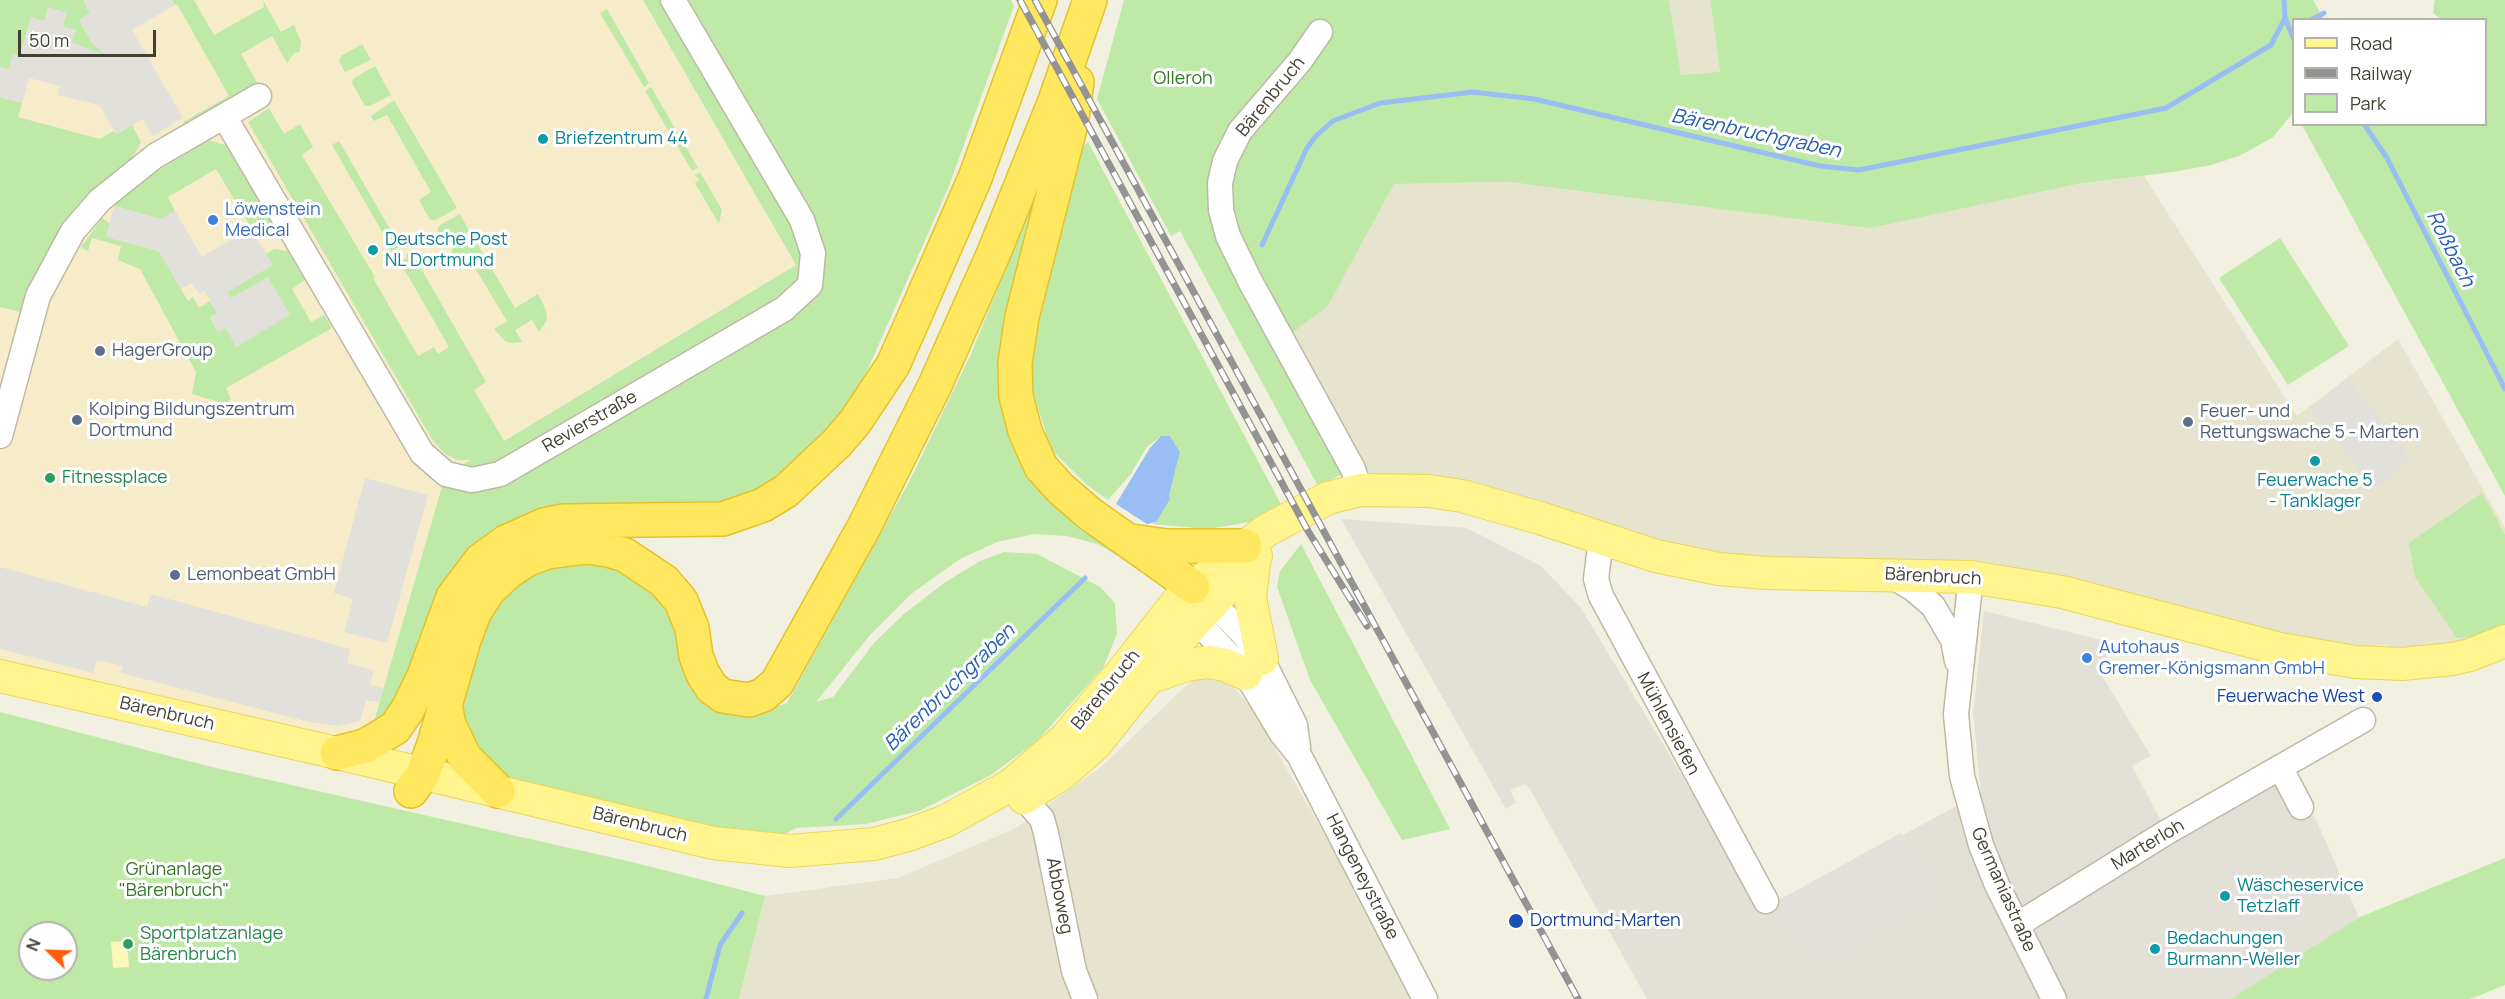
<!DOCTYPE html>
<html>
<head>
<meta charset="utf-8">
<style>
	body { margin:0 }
	#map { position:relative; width:2505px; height:999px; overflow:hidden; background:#f2f0e1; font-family:Manrope,sans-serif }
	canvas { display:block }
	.legend { position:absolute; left:2292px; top:18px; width:195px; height:108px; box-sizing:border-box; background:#fff; border:2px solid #b4b3ad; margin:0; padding:8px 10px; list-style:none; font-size:18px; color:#434032 }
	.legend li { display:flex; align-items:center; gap:12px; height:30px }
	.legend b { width:30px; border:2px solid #b4b3ad }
	.north { position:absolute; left:18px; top:921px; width:60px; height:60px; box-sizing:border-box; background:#fff; border:2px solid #b4b3ad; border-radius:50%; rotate:293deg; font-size:16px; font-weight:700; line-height:24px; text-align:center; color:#434032 }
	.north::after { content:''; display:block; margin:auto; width:21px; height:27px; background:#ff5d0b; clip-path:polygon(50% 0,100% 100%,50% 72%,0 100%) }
	.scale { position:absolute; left:18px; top:30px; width:138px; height:27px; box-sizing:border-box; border:3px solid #434032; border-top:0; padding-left:8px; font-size:18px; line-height:21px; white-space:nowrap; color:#434032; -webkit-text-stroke:4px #fff; paint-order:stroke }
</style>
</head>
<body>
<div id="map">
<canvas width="2505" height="999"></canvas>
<ul class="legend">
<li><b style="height:8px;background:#fff48d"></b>Road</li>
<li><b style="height:8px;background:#939393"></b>Railway</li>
<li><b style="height:16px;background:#bfe9a7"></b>Park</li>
</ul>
<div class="north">N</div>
<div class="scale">50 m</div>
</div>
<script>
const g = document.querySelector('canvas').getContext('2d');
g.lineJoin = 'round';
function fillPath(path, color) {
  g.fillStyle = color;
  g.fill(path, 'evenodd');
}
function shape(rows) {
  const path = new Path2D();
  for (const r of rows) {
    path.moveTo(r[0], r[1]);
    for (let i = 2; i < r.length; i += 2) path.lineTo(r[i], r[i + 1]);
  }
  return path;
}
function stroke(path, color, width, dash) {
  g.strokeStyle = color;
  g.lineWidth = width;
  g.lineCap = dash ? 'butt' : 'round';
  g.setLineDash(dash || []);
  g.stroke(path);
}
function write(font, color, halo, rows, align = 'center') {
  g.font = font + ' Manrope,sans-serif';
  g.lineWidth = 6;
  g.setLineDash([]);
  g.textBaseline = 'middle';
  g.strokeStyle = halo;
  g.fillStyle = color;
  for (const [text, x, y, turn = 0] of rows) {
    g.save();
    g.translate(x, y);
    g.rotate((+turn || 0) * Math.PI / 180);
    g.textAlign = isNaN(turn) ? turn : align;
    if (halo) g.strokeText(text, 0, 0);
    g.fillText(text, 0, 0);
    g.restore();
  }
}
const residential = shape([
	[1669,0,1710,0,1720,73,1681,75],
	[2144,176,2297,416,2398,339,2505,528,2505,641,2402,664,2388,645,2280,649,2062,592,1767,573,1429,491,1353,469,1284,339,1328,306,1394,184,1508,182,1599,193,2077,184],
	[1203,676,1218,678,1236,690,1253,710,1419,999,739,999,765,896,898,878,1014,829,1101,767,1189,683]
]);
const commercial = shape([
	[85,0,643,0,796,265,445,476,373,725,337,734,285,727,0,661,0,307,20,312,47,253,79,204,133,155,0,116,0,62]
]);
const industrial = shape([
	[1341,519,1467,528,1541,566,1581,608,1763,910,1981,793,1973,714,1984,611,2110,642,2102,676,2151,756,2132,766,2167,832,2292,765,2395,999,1647,999,1530,789,1525,784,1510,790,1516,803,1506,809]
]);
const green = shape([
	[0,0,86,0,84,2,90,13,79,20,92,43,107,56,72,43,44,21,31,18,20,55,8,70,0,67],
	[172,0,194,0,214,35,264,7,263,0,281,32,294,25,301,42,299,53,295,52,287,63,272,36,241,54,258,84,186,126,183,122,229,96,177,4,175,5],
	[643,0,1011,0,1014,6,949,186,863,380,839,418,787,476,726,505,550,512,402,706,373,725,445,476,470,460,457,460,444,453,432,439,248,122,269,108,284,134,300,124,313,147,302,155,375,277,373,278,418,356,434,347,438,354,449,347,400,262,407,258,406,254,411,251,486,382,474,390,504,441,796,265],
	[1124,0,1669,0,1681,75,1720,72,1710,0,2313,0,2324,19,2294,20,2293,113,2272,138,2239,156,2211,165,2173,172,2077,184,1870,228,1509,182,1394,184,1328,306,1284,339,1353,469,1318,486,1180,231,1171,236,1097,99],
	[2435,0,2505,0,2505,496,2302,125,2486,124,2486,20,2441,19,2433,13],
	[607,9,649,83,644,87,600,13],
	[362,44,371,60,345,72,339,61,341,56],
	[375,66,391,95,370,106,365,106,352,83,354,78],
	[651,87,698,168,692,171,645,91],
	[0,97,22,103,18,117,100,139,113,131,117,134,132,125,141,142,132,158,79,204,47,253,20,312,0,307],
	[394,100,457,208,436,220,430,220,419,200,431,192,387,115,374,121,371,116],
	[208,140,229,146,271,221,264,236,258,239,216,169,168,197,175,211,161,219,114,206,141,181],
	[339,141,400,246,391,252,389,249,391,247,332,145],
	[1088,142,1282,506,1268,519,1208,529,1152,524,1156,522,1169,495,1180,452,1170,436,1161,436,1146,448,1131,474,1108,500,1087,485,1051,449,1029,379,1048,274,1076,154],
	[700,172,722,210,719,224,695,183,699,180,695,175],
	[1038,190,1015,431,1163,581,1097,544,1067,536,1034,534,997,542,960,559,911,594,870,635,816,702,833,697,874,643,904,614,944,583,980,561,1004,552,1037,554,1100,587,1115,603,1117,634,1103,668,1037,741,991,775,919,811,866,824,796,828,779,837,732,831,511,782,486,767,458,710,483,614,542,563,613,562,668,605,716,708,729,714,748,716,787,703,910,480,971,354],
	[460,214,469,231,450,243,443,242,437,230,440,225],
	[102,218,110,224,107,237,159,251,188,301,193,297,199,308,210,301,217,313,210,318,218,332,225,328,231,298,227,292,272,265,266,254,274,249,288,251,305,280,292,289,311,322,324,315,332,328,226,388,231,399,225,404,192,394,196,372,140,269,118,260,121,246,92,238,88,251,81,247],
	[473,237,515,308,538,294,546,310,547,320,539,332,532,320,515,330,522,342,513,343,506,342,494,329,507,321,472,263,460,270,451,254,453,248],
	[2280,238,2349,346,2288,385,2219,278],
	[2482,493,2505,535,2505,627,2487,635,2457,638,2415,577,2409,543],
	[1301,544,1450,829,1402,840,1310,680,1277,587,1280,571],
	[0,712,212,767,636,863,765,896,739,999,0,999],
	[30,933,66,933,66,969,30,969],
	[2505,858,2505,985,2470,999,2231,999,2360,917]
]);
const sand = shape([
	[127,941,129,967,113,968,111,942]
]);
const parking = shape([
	[86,0,172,0,175,5,132,30,183,118,153,136,143,119,117,134,99,105,57,95,59,88,62,87,29,78,22,103,0,97,0,67,8,70,13,54,20,55,31,17,44,21,48,7,67,13,63,26,76,30,72,43,106,55,92,43,79,20,90,13,83,1],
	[114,206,161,219,175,211,202,257,251,228,273,265,227,292,231,298,268,277,290,315,236,347,226,328,218,332,210,317,217,313,205,291,199,294,192,283,181,289,159,251,106,237],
	[2348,379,2411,460,2374,489,2311,408],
	[365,478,428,495,387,643,344,632,353,599,334,593],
	[0,567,147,607,151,594,350,649,347,663,374,670,370,685,384,688,379,702,366,700,360,721,338,726,309,722,121,673,123,666,97,660,93,673,0,649],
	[1901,833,1927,880,1927,903,1814,964,1777,901]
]);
const water = shape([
	[1161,436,1170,436,1180,452,1169,495,1170,499,1156,522,1147,524,1116,504,1150,448]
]);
const stream = shape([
	[2284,0,2285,18,2294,40],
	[2311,20,2324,13],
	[2364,124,2387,158,2505,389],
	[1262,245,1307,148,1316,136,1333,121,1380,103,1473,92,1534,99,1820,166,1859,170,2166,108,2271,45,2285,18],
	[836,819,1085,578],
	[706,999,720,945,742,913]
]);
const minor = shape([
	[1320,32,1300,61,1240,131,1225,161,1220,183,1221,210,1228,236,1250,281,1353,469,1360,490],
	[224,116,422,453,446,474,472,480,500,474,784,309,810,285,813,253,802,220,673,0],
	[0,436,38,296,73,231,100,200,155,156,259,96],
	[1601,539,1596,579,1601,596,1766,901],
	[1889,575,1912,588,1933,606,1953,640,1957,661],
	[1971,577,1956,714,1962,776,1981,845,1997,885,2054,999],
	[1213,603,1243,634,1262,659,1295,725,1298,747],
	[1196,620,1246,674,1282,734,1299,755,1425,999],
	[2280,767,2301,807],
	[1024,798,1042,819,1046,833,1074,971,1085,999],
	[2017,925,2167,832,2363,720]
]);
const major = shape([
	[1255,556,1250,597,1262,659],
	[0,676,337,753,713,843,790,851,874,844,908,835,946,821,1011,785,1064,740,1123,671,1178,601,1193,587,1267,530,1328,498,1360,490,1429,491,1462,496,1543,519,1656,556,1719,569,1767,573,1971,577,2062,592,2280,649,2355,662,2402,664,2453,659,2470,655,2505,641],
	[1151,677,1186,665,1209,662,1225,665,1246,674],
	[1024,798,1063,773,1095,745,1177,642,1256,556]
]);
const highway = shape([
	[1077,82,1071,124,1022,317,1015,363,1016,396,1025,431,1041,467,1061,489,1090,514,1193,587],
	[1131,541,1166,546,1245,546],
	[445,705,449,725,465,758,498,791],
	[337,753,365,746,395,728,408,709,424,676,453,597,481,560,506,542,544,525,564,521,723,519,763,505,786,491,837,443,855,422,893,365,917,311,975,178,1040,0],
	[411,791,423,774,434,744,464,640,475,611,489,590,508,572,526,560,547,552,587,547,608,550,625,555,664,581,681,601,692,628,696,656,703,674,712,688,723,696,749,700,763,695,777,683,864,527,935,385,993,255,1055,101,1090,0]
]);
const rail = shape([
	[1020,0,1308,531,1367,626],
	[1035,0,1578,999]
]);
const markers = [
	[543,139,6,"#0f9aa8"],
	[213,220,6,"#3f7fe0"],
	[373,250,6,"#0f9aa8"],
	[100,351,6,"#5c6f8a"],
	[77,420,6,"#5c6f8a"],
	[2188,422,6,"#5c6f8a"],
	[2315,461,6,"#0f9aa8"],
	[50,478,6,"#2e9e5b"],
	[175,575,6,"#5c6f8a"],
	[2087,658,6,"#3f7fe0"],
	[2377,697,6,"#1a4fb4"],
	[2225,896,6,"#0f9aa8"],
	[1516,921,8,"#1a4fb4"],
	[128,944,6,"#2e9e5b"],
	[2155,949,6,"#0f9aa8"]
];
const parkNames = [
	["Olleroh",1183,79],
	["Grünanlage",174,870],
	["\"Bärenbruch\"",174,891]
];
const streetNames = [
	["Bärenbruch",1271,97,-51],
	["Revierstraße",590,422,-30],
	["Bärenbruch",1933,577,3],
	["Bärenbruch",1106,690,-51],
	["Bärenbruch",167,714,13],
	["Mühlensiefen",1668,724,62],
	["Bärenbruch",640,825,14],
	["Marterloh",2148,845,-31],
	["Hangeneystraße",1362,877,63],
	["Germaniastraße",2003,890,66],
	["Abboweg",1059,896,79]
];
const cultureNames = [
	["Briefzentrum 44",555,139],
	["Deutsche Post",385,240],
	["NL Dortmund",385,261],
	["Feuerwache 5",2315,481,"center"],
	["- Tanklager",2315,502,"center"],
	["Wäscheservice",2237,886],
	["Tetzlaff",2237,907],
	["Bedachungen",2167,939],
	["Burmann-Weller",2167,960]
];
const shopNames = [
	["Löwenstein",225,210],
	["Medical",225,231],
	["Autohaus",2099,648],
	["Gremer-Königsmann GmbH",2099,669]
];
const serviceNames = [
	["HagerGroup",112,351],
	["Kolping Bildungszentrum",89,410],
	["Dortmund",89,431],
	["Feuer- und",2200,412],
	["Rettungswache 5 - Marten",2200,433],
	["Lemonbeat GmbH",187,575]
];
const leisureNames = [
	["Fitnessplace",62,478],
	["Sportplatzanlage",140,934],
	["Bärenbruch",140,955]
];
const transitNames = [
	["Feuerwache West",2365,697],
	["Dortmund-Marten",1530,921,"left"]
];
const waterNames = [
	["Bärenbruchgraben",1756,134,12],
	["Roßbach",2450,249,63],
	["Bärenbruchgraben",950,688,-44]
];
fillPath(residential, '#e6e3cf');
fillPath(commercial, '#f6ecca');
fillPath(industrial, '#e3e0d7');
fillPath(green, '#bfe9a7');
fillPath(sand, '#faf8ba');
fillPath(parking, '#e2e0db');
fillPath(water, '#99bef3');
stroke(stream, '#99bef3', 5);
stroke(minor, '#bdb9a4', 27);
stroke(major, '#e9d859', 34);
stroke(highway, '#e4c229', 36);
stroke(minor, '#fff', 24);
stroke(major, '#fff48d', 32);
stroke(highway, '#ffe75f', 33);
stroke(rail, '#939393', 7);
stroke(rail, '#fff', 4.5, [14]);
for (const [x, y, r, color] of markers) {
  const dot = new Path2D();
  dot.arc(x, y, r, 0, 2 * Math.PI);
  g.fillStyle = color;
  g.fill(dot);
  stroke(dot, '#fff', 2);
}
write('18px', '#347724', '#fff', parkNames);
write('18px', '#434032', '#fff', streetNames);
write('18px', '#0d838f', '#fff', cultureNames, 'left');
write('18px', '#366cbe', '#fff', shopNames, 'left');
write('18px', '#4e5e75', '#fff', serviceNames, 'left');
write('18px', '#27864d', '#fff', leisureNames, 'left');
write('18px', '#164399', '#fff', transitNames, 'right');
write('italic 20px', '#275eb3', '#fff', waterNames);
</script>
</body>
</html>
